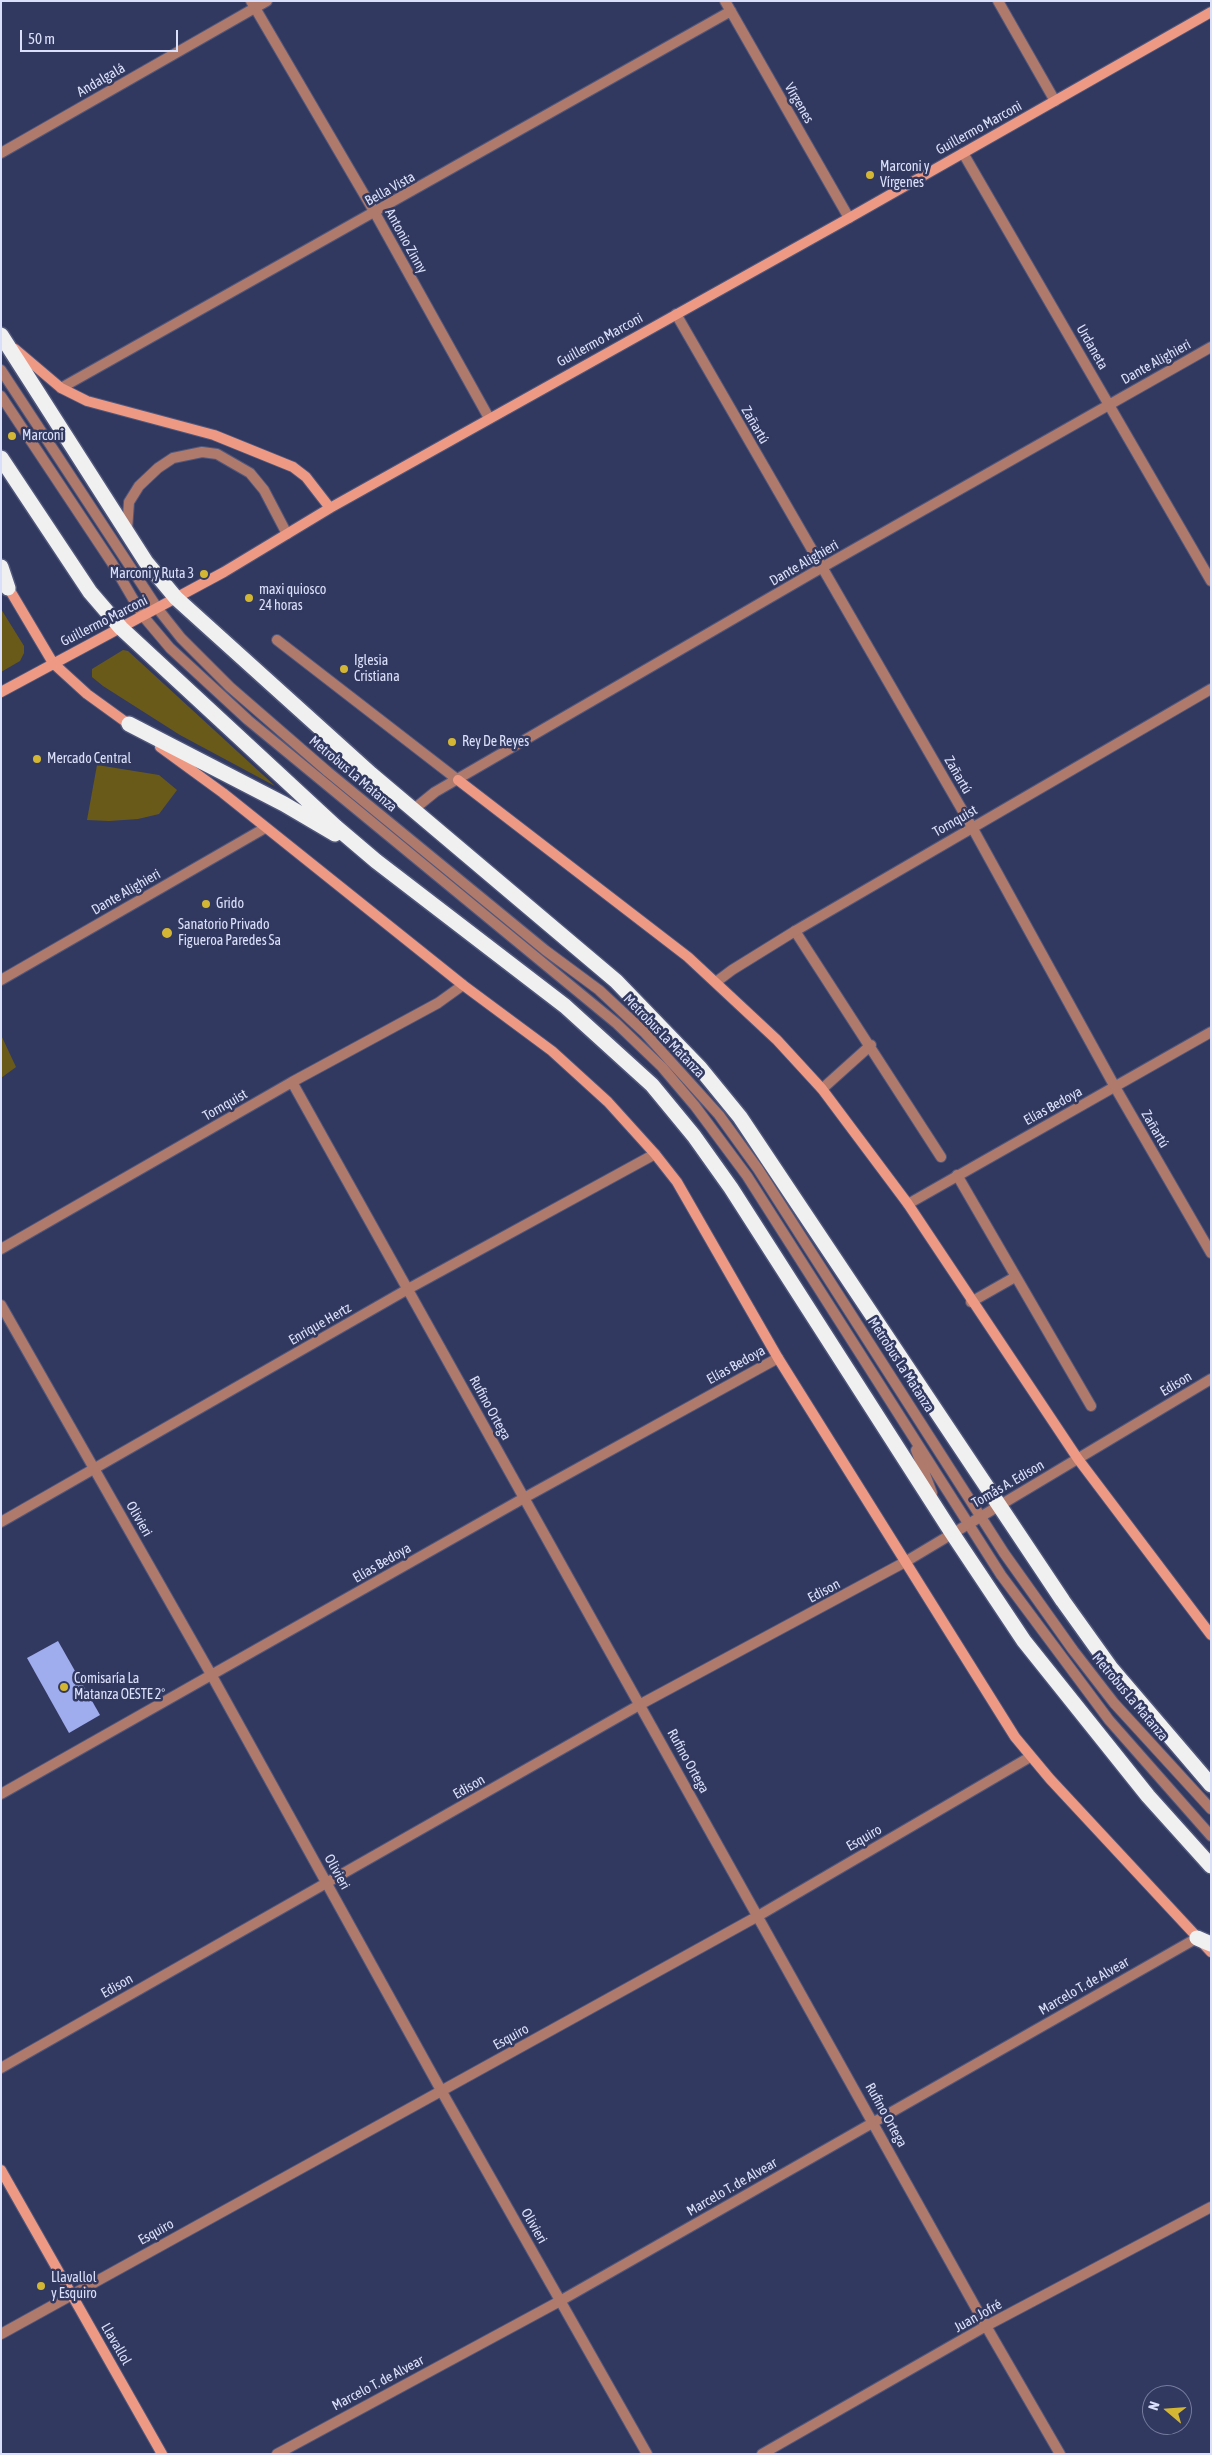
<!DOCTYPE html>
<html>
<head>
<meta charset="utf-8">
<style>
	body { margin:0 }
	#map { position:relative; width:1212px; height:2455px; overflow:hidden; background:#323960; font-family:"Asap Condensed",sans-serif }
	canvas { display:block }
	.frame { position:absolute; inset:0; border:2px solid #dae0f9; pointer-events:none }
	.north { position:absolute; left:1142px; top:2385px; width:50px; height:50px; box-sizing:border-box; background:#323960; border:1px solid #757c9d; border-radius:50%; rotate:288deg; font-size:14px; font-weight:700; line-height:20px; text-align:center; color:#dae0f9 }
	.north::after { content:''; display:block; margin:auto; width:18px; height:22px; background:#d4b635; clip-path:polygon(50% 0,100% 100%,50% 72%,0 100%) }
	.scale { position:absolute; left:20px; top:30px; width:158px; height:22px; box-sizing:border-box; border:2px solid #dae0f9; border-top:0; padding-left:6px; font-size:15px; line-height:18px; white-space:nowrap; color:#dae0f9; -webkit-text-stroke:4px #323960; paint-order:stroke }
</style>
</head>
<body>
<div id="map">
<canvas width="1212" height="2455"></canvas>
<div class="frame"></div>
<div class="north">N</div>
<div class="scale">50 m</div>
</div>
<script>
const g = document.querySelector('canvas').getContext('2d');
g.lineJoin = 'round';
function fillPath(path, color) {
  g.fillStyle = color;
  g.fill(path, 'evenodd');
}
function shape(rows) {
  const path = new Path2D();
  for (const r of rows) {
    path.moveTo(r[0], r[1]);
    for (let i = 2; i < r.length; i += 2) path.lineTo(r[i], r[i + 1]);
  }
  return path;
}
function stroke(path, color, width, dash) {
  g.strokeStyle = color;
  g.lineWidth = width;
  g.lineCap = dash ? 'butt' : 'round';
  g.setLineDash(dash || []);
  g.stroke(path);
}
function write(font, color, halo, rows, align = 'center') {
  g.font = font + ' "Asap Condensed",sans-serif';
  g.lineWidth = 5;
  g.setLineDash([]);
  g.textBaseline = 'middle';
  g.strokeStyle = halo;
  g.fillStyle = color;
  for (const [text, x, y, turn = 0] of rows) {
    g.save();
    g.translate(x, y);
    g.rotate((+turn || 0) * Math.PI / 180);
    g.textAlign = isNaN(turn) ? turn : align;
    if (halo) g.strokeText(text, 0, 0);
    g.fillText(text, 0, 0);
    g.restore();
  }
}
const green = shape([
	[1,609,24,646,24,653,20,661,1,672],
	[123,650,128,651,275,786,180,735,103,686,92,677,92,669],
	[97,765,159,775,177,790,159,814,138,819,109,821,87,820],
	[1,1035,16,1067,1,1078]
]);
const building = shape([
	[58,1641,100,1715,69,1733,27,1658]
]);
const lane = shape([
	[1,370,158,609,181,638,230,687,328,772,545,950,599,990,644,1032,719,1115,758,1169,1004,1553,1073,1650,1114,1703,1211,1809],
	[1,396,112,563,143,616,170,648,248,720,616,1023,662,1067,695,1106,747,1176,1001,1575,1109,1720,1211,1836],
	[127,530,129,502,139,486,158,468,173,458,202,452,217,454,250,473,264,490,287,534],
	[795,931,941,1157],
	[822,1089,871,1045],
	[957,1175,1091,1406],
	[971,1302,1015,1277],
	[916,1450,932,1493]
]);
const street = shape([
	[251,1,375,213,489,418],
	[725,1,849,218],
	[998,1,1055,101],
	[1,153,267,1],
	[963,153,1211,581],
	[676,314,972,827,1115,1087,1211,1253],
	[61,388,731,11],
	[277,640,458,780],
	[414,809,435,792,821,568,1211,347],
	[1,980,265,828],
	[716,982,732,970,795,931,1211,689],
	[292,1082,986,2326,1060,2454],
	[908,1204,1211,1032],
	[1,1249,292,1082,438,1003,463,985],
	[1,1305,212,1676,442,2092,647,2454],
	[1,1522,408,1289,655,1154],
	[1,1794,524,1498,778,1358],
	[1,2068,641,1704,905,1562,1211,1379],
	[1,2334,758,1916,1030,1757],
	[277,2454,560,2301,1197,1938],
	[762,2454,986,2326,1211,2207]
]);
const secondary = shape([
	[15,349,61,388,87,401,214,435,293,467,306,477,330,508],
	[5,582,53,663,87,694,134,728],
	[1,692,224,572,330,508,849,218,1211,12],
	[160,747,223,793,463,985,552,1051,608,1102,655,1154,677,1182,778,1358,1015,1737,1050,1779,1211,1952],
	[458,780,688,957,777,1040,822,1089,908,1204,1078,1459,1211,1635],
	[1,2170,162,2454]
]);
const highway = shape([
	[1,335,146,562,176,598,371,774,616,981,700,1068,740,1117,1063,1601,1111,1668,1211,1785],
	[1,458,90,592,121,628,336,827,376,861,565,1006,652,1085,694,1136,731,1188,952,1533,1024,1641,1148,1796,1211,1866],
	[1,567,8,588],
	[129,724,284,804,335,834],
	[1197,1938,1211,1944]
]);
const markers = [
	[870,175,5,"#d4b635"],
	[12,436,5,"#d4b635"],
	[204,574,5,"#d4b635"],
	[249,598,5,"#d4b635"],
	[344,669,5,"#d4b635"],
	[452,742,5,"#d4b635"],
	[37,759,5,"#d4b635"],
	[206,904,5,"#d4b635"],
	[167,933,6,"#d4b635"],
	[64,1687,5,"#d4b635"],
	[41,2286,5,"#d4b635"]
];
const streetNames = [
	["Andalgalá",101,80,-30],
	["Vírgenes",799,103,60],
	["Guillermo Marconi",979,128,-29],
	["Bella Vista",390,189,-29],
	["Antonio Zinny",406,241,61],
	["Guillermo Marconi",600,340,-29],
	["Urdaneta",1092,347,60],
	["Dante Alighieri",1156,362,-29],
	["Zañartú",755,425,60],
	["Dante Alighieri",804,563,-30],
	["Guillermo Marconi",104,621,-27],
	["Metrobus La Matanza",353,774,40],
	["Zañartú",958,775,60],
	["Tornquist",955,821,-30],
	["Dante Alighieri",126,892,-30],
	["Metrobus La Matanza",664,1036,46],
	["Tornquist",225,1105,-30],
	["Elías Bedoya",1053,1106,-29],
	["Zañartú",1155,1129,60],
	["Enrique Hertz",320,1324,-30],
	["Elías Bedoya",736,1365,-29],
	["Metrobus La Matanza",901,1365,57],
	["Edison",1176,1384,-31],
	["Rufino Ortega",490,1408,61],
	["Tomás A. Edison",1008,1484,-30],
	["Olivieri",139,1519,60],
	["Elías Bedoya",382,1563,-30],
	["Edison",824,1591,-28],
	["Metrobus La Matanza",1130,1697,50],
	["Rufino Ortega",688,1761,61],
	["Edison",469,1787,-30],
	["Esquiro",864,1838,-30],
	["Olivieri",337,1872,61],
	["Edison",117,1986,-29],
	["Marcelo T. de Alvear",1084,1986,-30],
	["Esquiro",511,2037,-29],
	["Rufino Ortega",886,2115,61],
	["Marcelo T. de Alvear",732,2187,-30],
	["Olivieri",534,2226,60],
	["Esquiro",156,2232,-29],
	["Juan Jofré",978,2316,-29],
	["Llavallol",116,2344,60],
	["Marcelo T. de Alvear",378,2383,-28]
];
const poiNames = [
	["Marconi y",880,167],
	["Vírgenes",880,183],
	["Marconi",22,436],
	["Marconi y Ruta 3",194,574,"right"],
	["maxi quiosco",259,590],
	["24 horas",259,606],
	["Iglesia",354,661],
	["Cristiana",354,677],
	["Rey De Reyes",462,742],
	["Mercado Central",47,759],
	["Grido",216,904],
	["Sanatorio Privado",178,925],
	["Figueroa Paredes Sa",178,941],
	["Comisaría La",74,1679],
	["Matanza OESTE 2°",74,1695],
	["Llavallol",51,2278],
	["y Esquiro",51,2294]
];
fillPath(green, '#6a5a1a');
fillPath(building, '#9facee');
stroke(lane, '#50577c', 12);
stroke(street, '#50577c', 12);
stroke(secondary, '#50577c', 12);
stroke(highway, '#50577c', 18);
stroke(lane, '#af796b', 10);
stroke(street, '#af796b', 10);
stroke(secondary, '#ee9983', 10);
stroke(highway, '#f0f0f0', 15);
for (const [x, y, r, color] of markers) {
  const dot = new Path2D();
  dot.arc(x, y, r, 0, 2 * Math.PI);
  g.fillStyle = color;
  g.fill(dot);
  stroke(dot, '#323960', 2);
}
write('14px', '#dae0f9', '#323960', streetNames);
write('14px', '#dae0f9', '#323960', poiNames, 'left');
</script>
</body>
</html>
